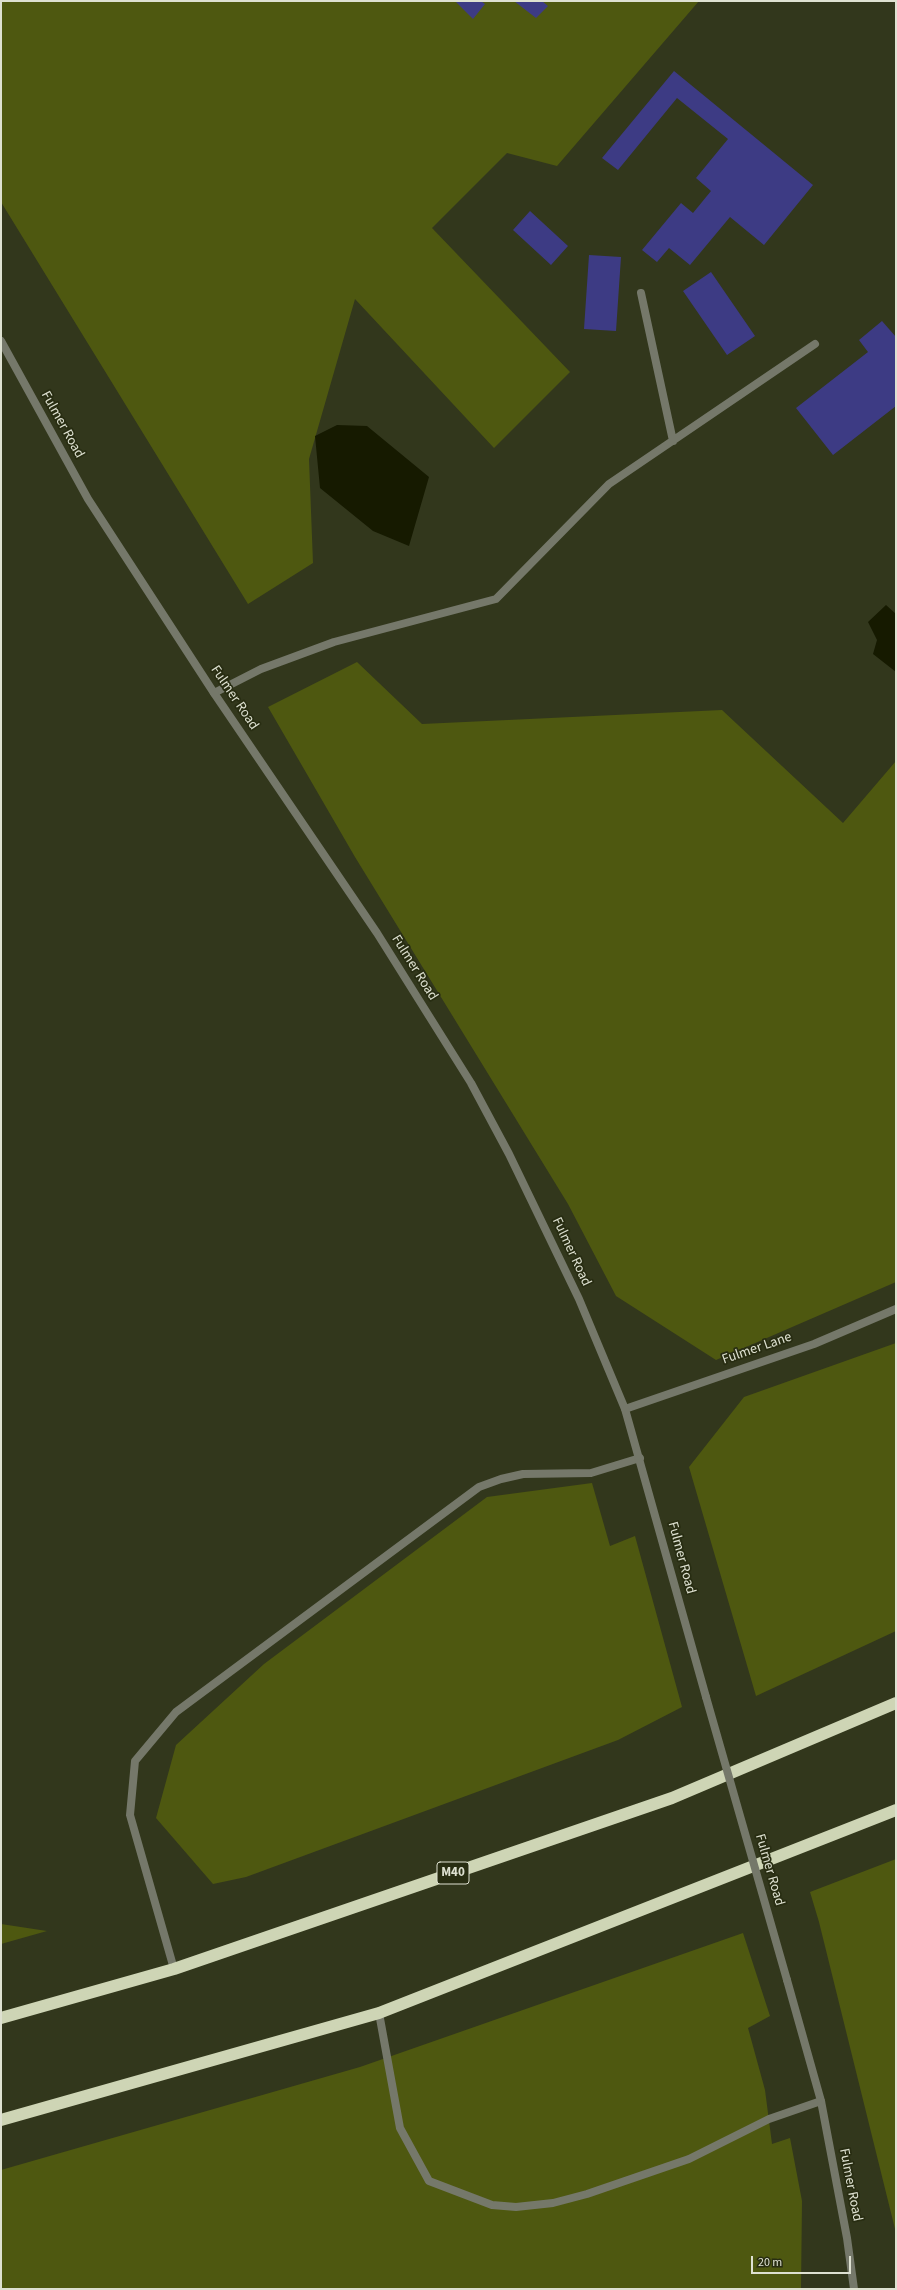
<!DOCTYPE html>
<html>
<head>
<meta charset="utf-8">
<style>
	body { margin:0 }
	#map { position:relative; width:897px; height:2290px; overflow:hidden; background:#32371c; font-family:"Source Sans 3",sans-serif }
	canvas { display:block }
	.frame { position:absolute; inset:0; border:2px solid #dee1d1; pointer-events:none }
	.scale { position:absolute; left:751px; top:2256px; width:100px; height:18px; box-sizing:border-box; border:2px solid #dee1d1; border-top:0; padding-left:5px; font-size:12px; line-height:14px; white-space:nowrap; color:#dee1d1; -webkit-text-stroke:3px #282d12; paint-order:stroke }
</style>
</head>
<body>
<div id="map">
<canvas width="897" height="2290"></canvas>
<div class="frame"></div>
<div class="scale">20 m</div>
</div>
<script>
const g = document.querySelector('canvas').getContext('2d');
g.lineJoin = 'round';
function fillPath(path, color) {
  g.fillStyle = color;
  g.fill(path, 'evenodd');
}
function shape(rows) {
  const path = new Path2D();
  for (const r of rows) {
    path.moveTo(r[0], r[1]);
    for (let i = 2; i < r.length; i += 2) path.lineTo(r[i], r[i + 1]);
  }
  return path;
}
function stroke(path, color, width, dash) {
  g.strokeStyle = color;
  g.lineWidth = width;
  g.lineCap = dash ? 'butt' : 'round';
  g.setLineDash(dash || []);
  g.stroke(path);
}
function write(font, color, halo, rows, align = 'center') {
  g.font = font + ' "Source Sans 3",sans-serif';
  g.lineWidth = 3.5;
  g.setLineDash([]);
  g.textBaseline = 'middle';
  g.strokeStyle = halo;
  g.fillStyle = color;
  for (const [text, x, y, turn = 0] of rows) {
    g.save();
    g.translate(x, y);
    g.rotate((+turn || 0) * Math.PI / 180);
    g.textAlign = isNaN(turn) ? turn : align;
    if (halo) g.strokeText(text, 0, 0);
    g.fillText(text, 0, 0);
    g.restore();
  }
}
const green = shape([
	[1,1,699,1,557,166,507,153,432,228,570,372,494,448,355,299,309,459,313,563,248,604,1,202],
	[357,662,422,724,722,710,843,823,896,761,896,1282,716,1360,616,1296,568,1204,355,857,268,707],
	[896,1343,896,1631,756,1696,689,1467,744,1397],
	[592,1483,610,1546,635,1536,682,1707,618,1740,246,1877,213,1884,156,1818,176,1745,264,1664,487,1497],
	[896,1859,896,2233,819,1922,810,1892],
	[1,1924,47,1931,1,1944],
	[743,1933,770,2016,748,2028,765,2090,772,2144,790,2138,802,2201,801,2289,1,2289,1,2170,360,2067]
]);
const water = shape([
	[337,425,367,426,429,477,409,546,373,531,320,488,315,436],
	[886,605,896,614,896,672,873,654,877,640,868,622]
]);
const building = shape([
	[455,1,481,1,485,4,473,19],
	[514,1,542,1,548,6,536,18],
	[674,71,813,185,764,245,730,217,690,265,669,248,657,262,642,250,681,203,693,213,711,191,696,178,728,139,677,98,618,170,602,158],
	[530,211,568,246,551,265,513,230],
	[589,255,621,257,616,331,584,329],
	[711,272,755,336,727,355,683,291],
	[882,321,896,337,896,406,833,455,796,408,868,352,859,340]
]);
const service = shape([
	[641,293,673,441],
	[214,693,261,669,334,642,496,599,609,484,815,344],
	[174,1969,130,1815,135,1761,176,1712,479,1487,501,1479,523,1474,591,1473,640,1458],
	[379,2013,400,2128,429,2181,492,2205,516,2207,553,2203,587,2194,689,2159,769,2119,821,2101]
]);
const minor = shape([
	[625,1409,814,1344,896,1309]
]);
const tertiary = shape([
	[1,341,88,499,214,693,377,933,471,1083,509,1154,579,1299,625,1409,706,1697],
	[787,1980,821,2101,847,2238,854,2289]
]);
const motorway = shape([
	[1,2018,174,1969,672,1798,896,1703],
	[1,2120,379,2013,896,1810]
]);
const tertiaryBridge = shape([
	[706,1697,787,1980]
]);
const shields = [
	[453,1873,32]
];
const shieldNames = [
	["M40",453,1873]
];
const streetNames = [
	["Fulmer Road",62,425,61],
	["Fulmer Road",234,698,56],
	["Fulmer Road",414,968,58],
	["Fulmer Road",571,1252,65],
	["Fulmer Lane",757,1349,-19],
	["Fulmer Road",681,1558,75],
	["Fulmer Road",769,1870,74],
	["Fulmer Road",850,2185,79]
];
fillPath(green, '#4e5810');
fillPath(water, '#161a00');
fillPath(building, '#3d3b84');
stroke(service, '#75786a', 8);
stroke(minor, '#75786a', 8);
stroke(tertiary, '#75786a', 8);
stroke(motorway, '#ced5b5', 12);
stroke(tertiaryBridge, '#75786a', 8);
for (const [x, y, w] of shields) {
  const box = new Path2D();
  box.roundRect(x - w / 2, y - 11, w, 22, 3);
  g.fillStyle = '#282d12';
  g.fill(box);
  stroke(box, '#dee1d1', 1);
}
write('bold 13px', '#dee1d1', null, shieldNames);
write('14px', '#dee1d1', '#282d12', streetNames);
</script>
</body>
</html>
